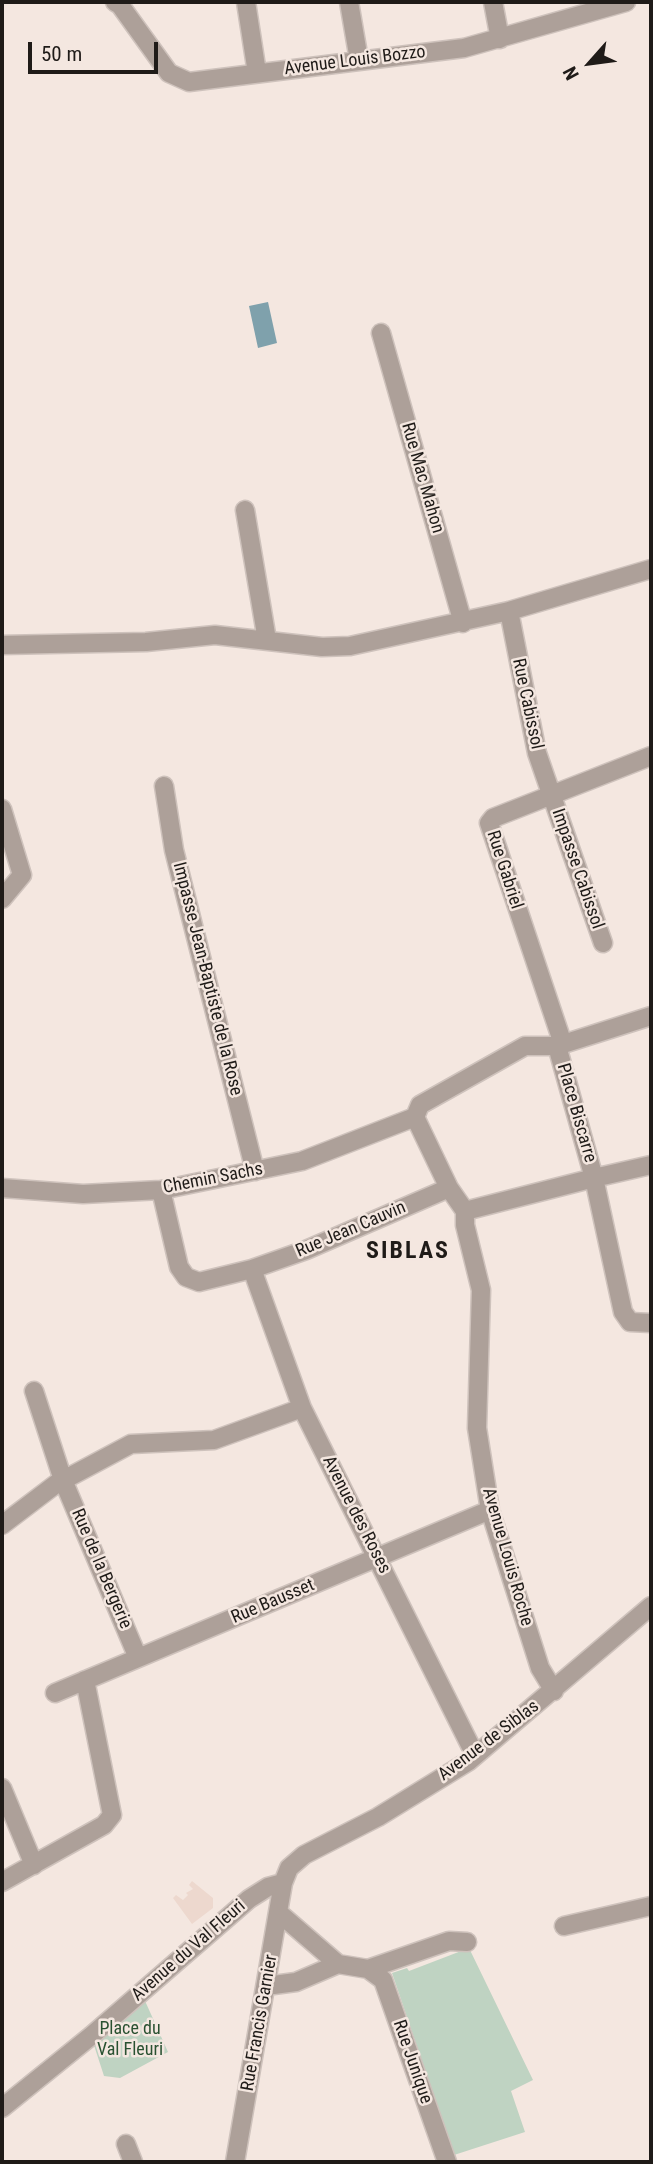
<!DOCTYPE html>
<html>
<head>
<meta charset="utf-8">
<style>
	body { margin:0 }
	#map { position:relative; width:653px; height:2164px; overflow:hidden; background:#f4e7e0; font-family:"Roboto Condensed",sans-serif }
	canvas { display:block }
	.frame { position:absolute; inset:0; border:4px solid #1f1b18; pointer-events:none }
	.north { position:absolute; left:555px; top:28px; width:70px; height:70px; -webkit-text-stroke:5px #f4e7e0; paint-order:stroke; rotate:242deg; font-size:19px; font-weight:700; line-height:28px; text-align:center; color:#1f1b18 }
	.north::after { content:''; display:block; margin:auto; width:24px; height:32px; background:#1f1b18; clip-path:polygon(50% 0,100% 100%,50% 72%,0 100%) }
	.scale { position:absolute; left:28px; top:42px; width:130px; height:32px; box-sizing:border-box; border:4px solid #1f1b18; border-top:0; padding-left:9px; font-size:21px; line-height:24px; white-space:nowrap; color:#1f1b18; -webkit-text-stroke:5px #f4e7e0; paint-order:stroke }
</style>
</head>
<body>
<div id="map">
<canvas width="653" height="2164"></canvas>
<div class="frame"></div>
<div class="north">N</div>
<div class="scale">50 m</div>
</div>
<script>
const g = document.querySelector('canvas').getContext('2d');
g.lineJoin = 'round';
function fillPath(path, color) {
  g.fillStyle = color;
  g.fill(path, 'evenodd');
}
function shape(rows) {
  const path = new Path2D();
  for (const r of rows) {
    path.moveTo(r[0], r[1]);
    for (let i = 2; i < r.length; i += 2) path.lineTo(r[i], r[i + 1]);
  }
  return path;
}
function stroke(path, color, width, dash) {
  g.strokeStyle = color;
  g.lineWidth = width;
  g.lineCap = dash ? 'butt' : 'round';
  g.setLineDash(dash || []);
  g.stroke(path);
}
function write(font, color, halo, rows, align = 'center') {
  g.font = font + ' "Roboto Condensed",sans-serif';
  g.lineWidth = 5;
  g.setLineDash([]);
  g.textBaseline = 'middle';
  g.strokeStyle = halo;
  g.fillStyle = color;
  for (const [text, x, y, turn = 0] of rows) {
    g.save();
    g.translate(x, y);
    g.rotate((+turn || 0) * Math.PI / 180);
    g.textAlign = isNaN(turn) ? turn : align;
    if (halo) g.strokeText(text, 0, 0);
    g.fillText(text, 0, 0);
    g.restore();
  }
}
const built = shape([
	[192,1881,213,1898,213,1908,192,1924,173,1898,176,1895,183,1900,188,1895,186,1893,193,1889,189,1885]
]);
const green = shape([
	[469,1948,533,2080,511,2091,525,2132,454,2155,392,1973,407,1968,409,1971],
	[141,1992,168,2052,120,2078,104,2076,91,2036]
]);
const water = shape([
	[268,302,277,343,258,348,249,306]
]);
const minor = shape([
	[115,2,120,5,169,73,189,82,464,48,626,2],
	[246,2,257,73],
	[349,2,359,60],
	[493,2,500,39],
	[381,333,463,623],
	[245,510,267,640],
	[509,611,537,753,603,943],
	[2,645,146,642,215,635,322,647,350,646,509,611,651,569],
	[164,786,174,850,255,1171],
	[2,809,22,875,2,899],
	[563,1044,489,823,493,818,651,756],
	[651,1165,594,1178,623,1312,630,1322,651,1323],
	[2,1188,83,1194,161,1190,302,1161,415,1117],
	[161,1190,179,1267,186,1277,199,1282,252,1269,306,1250,449,1188],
	[465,1211,465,1225,481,1290,477,1428,490,1510,540,1668,554,1691],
	[465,1211,449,1188,415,1117,420,1105,525,1046,557,1046,651,1016],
	[465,1211,594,1178,557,1046],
	[252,1269,302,1408,470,1745,477,1754],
	[34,1391,63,1480,138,1658],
	[2,1525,56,1484,131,1444,214,1440,302,1408],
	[55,1693,490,1510],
	[2,1788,34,1865],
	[2,1882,104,1825,112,1815,85,1680],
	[564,1926,651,1906],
	[338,1964,368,1969,449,1941,467,1942],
	[368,1969,383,1980,447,2162],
	[266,1986,296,1982,338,1964,279,1913],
	[2,2108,91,2036,249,1899,268,1887,283,1883],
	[126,2144,133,2162],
	[235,2162,283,1883,289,1868,304,1855,378,1817,469,1761,651,1606]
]);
const streetNames = [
	["Avenue Louis Bozzo",355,61,-7],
	["Rue Mac Mahon",422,478,74],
	["Rue Cabissol",527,704,78],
	["Impasse Cabissol",577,869,71],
	["Rue Gabriel",504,870,72],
	["Impasse Jean-Baptiste de la Rose",207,979,76],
	["Place Biscarre",576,1113,74],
	["Chemin Sachs",213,1179,-11],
	["Rue Jean Cauvin",351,1230,-23],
	["Avenue des Roses",356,1515,63],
	["Avenue Louis Roche",507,1557,74],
	["Rue de la Bergerie",101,1569,67],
	["Rue Bausset",273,1602,-23],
	["Avenue de Siblas",489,1741,-37],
	["Avenue du Val Fleuri",189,1951,-41],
	["Rue Francis Garnier",260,2023,-80],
	["Rue Junique",412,2062,71]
];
const parkNames = [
	["Place du",130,2029],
	["Val Fleuri",130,2050]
];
const districtNames = [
	["SIBLAS",408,1252]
];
fillPath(built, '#edd8ce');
fillPath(green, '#bfd3c2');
fillPath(water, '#7fa1ac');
stroke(minor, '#cec2bc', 21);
stroke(minor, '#ada099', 18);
write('18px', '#1f1b18', '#f4e7e0', streetNames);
write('18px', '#295131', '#f4e7e0', parkNames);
g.letterSpacing = '2px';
write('bold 24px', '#1f1b18', '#f4e7e0', districtNames);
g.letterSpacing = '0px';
</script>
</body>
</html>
